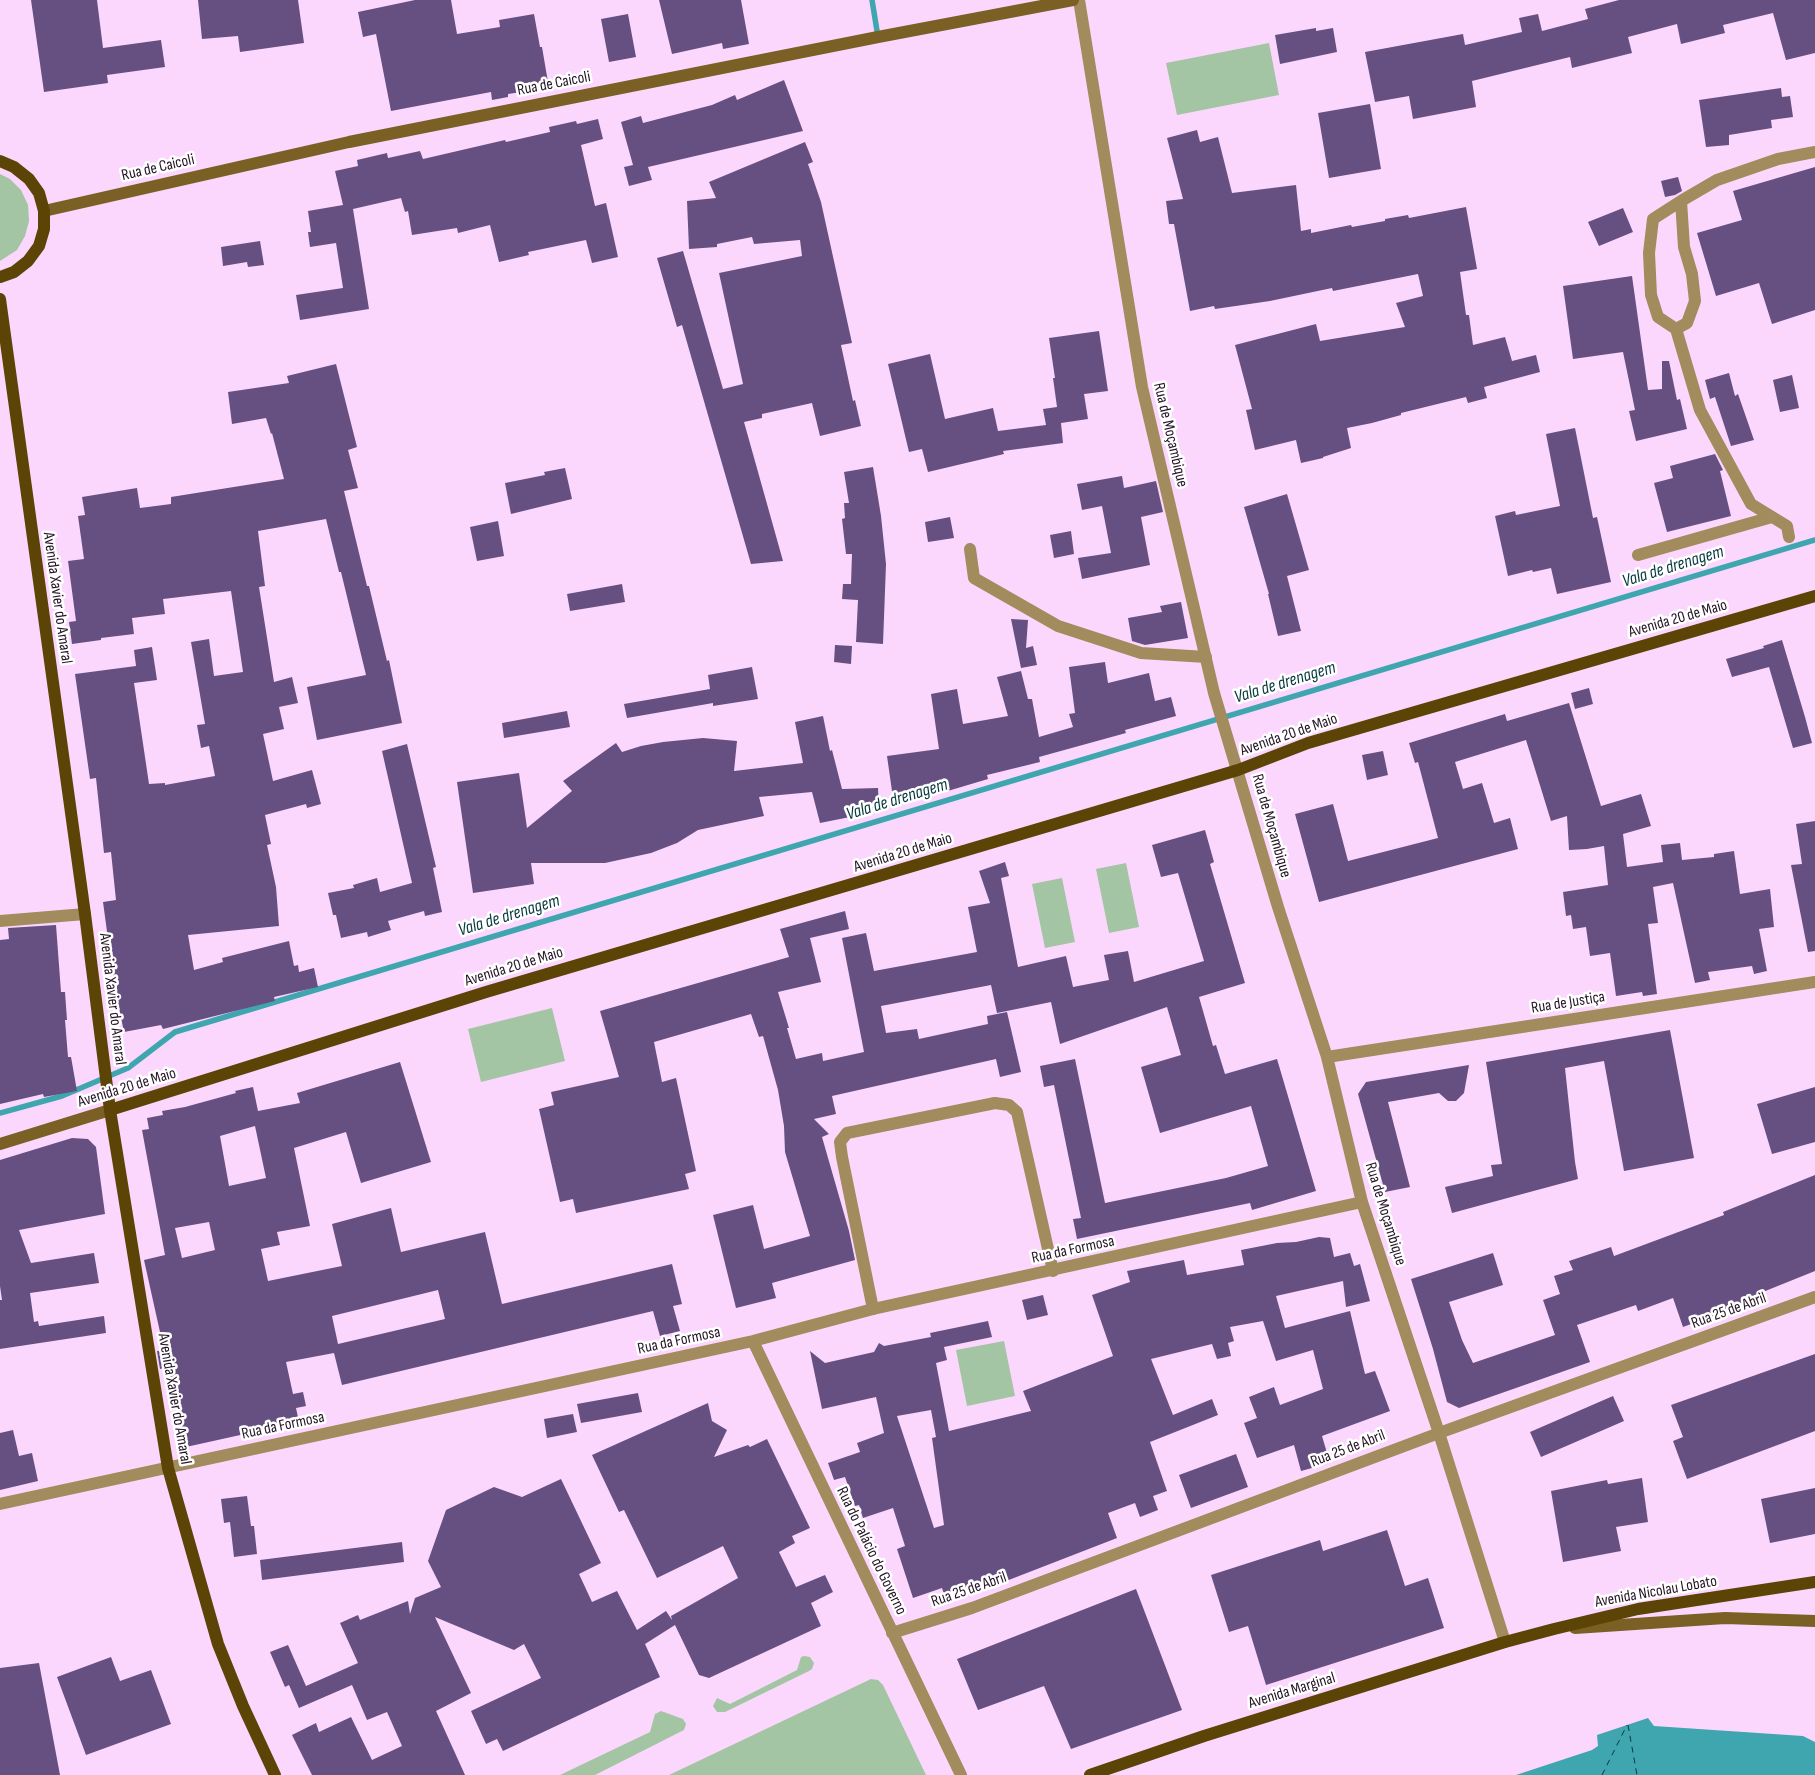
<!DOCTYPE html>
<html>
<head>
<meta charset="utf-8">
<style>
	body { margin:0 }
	canvas { display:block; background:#fbd7fe }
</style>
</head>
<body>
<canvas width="1815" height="1775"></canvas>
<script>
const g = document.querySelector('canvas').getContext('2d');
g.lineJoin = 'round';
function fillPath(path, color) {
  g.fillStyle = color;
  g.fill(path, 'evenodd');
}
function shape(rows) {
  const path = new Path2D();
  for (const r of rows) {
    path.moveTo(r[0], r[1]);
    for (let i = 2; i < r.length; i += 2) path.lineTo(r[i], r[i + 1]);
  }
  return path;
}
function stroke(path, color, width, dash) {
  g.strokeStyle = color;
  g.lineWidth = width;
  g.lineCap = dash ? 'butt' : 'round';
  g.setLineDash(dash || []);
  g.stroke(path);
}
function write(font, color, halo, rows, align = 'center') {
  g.font = font + ' "Sofia Sans Condensed",sans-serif';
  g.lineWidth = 5;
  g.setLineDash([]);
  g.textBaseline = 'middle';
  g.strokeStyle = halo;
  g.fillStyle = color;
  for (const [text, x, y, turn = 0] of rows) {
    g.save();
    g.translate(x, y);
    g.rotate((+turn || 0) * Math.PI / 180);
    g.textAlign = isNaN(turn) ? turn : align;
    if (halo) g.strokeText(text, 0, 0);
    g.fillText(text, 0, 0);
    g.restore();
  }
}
const green = shape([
	[1269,43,1279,95,1177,115,1166,63],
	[0,174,10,179,21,190,28,205,29,221,25,236,17,250,0,261],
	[1126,863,1139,927,1109,933,1096,869],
	[1062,878,1075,942,1045,948,1032,884],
	[552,1008,565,1061,481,1082,468,1029],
	[1004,1341,1015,1396,967,1406,956,1350],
	[804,1656,810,1657,814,1663,812,1669,809,1671,725,1712,717,1712,713,1706,717,1698,730,1704,797,1670,801,1657],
	[871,1679,878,1680,883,1685,926,1775,669,1775],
	[661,1711,683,1719,686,1724,684,1730,595,1775,560,1775,650,1732,655,1714]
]);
const water = shape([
	[1648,1718,1654,1726,1803,1736,1815,1742,1815,1775,1516,1775,1592,1750,1598,1746,1597,1735]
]);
const stream = shape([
	[872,0,878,37],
	[0,1113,62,1096,128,1068,175,1032,1815,540]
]);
const ferry = shape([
	[1628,1725,1637,1775],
	[1602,1775,1627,1725]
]);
const building = shape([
	[31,0,97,0,103,48,161,40,165,67,107,75,108,83,44,92],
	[198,0,298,0,304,43,240,52,238,36,202,39],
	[415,0,451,0,457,34,500,27,499,20,534,14,540,47,542,47,549,88,508,94,508,97,492,100,491,92,391,111,376,34,363,37,358,12],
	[659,0,741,0,749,44,723,49,722,43,672,54],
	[1619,0,1815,0,1815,53,1786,60,1773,13,1723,25,1725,33,1681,44,1677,24,1628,37,1632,53,1572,68,1570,57,1472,81,1476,107,1413,119,1409,96,1375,102,1365,52,1463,34,1465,45,1522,32,1519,18,1538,14,1542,31,1588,19,1585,9],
	[628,14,636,57,609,62,601,19],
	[1316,28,1316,31,1333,28,1337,52,1280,64,1275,35],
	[784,80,803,131,648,167,652,180,629,186,624,167,633,165,621,122,641,116,643,123,712,105,735,95,737,100],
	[1781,88,1782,97,1790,96,1793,117,1771,120,1772,128,1729,135,1729,145,1706,147,1699,100],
	[1370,104,1381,169,1329,178,1318,113],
	[598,119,603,139,581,145,595,206,606,203,618,257,592,263,586,240,528,252,529,255,499,262,490,225,458,233,457,228,412,235,408,211,405,212,401,198,353,209,369,309,300,320,296,295,343,288,336,243,310,247,308,232,311,232,308,211,343,205,335,171,358,166,357,160,387,153,388,158,420,151,423,159,505,140,506,142,550,132,549,127,576,121,577,124],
	[1197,130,1200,142,1218,137,1232,193,1296,185,1301,231,1311,229,1311,233,1351,225,1352,227,1385,221,1385,219,1408,215,1409,218,1466,207,1477,269,1460,272,1466,315,1469,315,1473,345,1505,337,1512,361,1536,355,1540,372,1484,387,1487,398,1468,403,1466,397,1401,413,1401,415,1372,423,1347,428,1351,448,1323,457,1323,458,1301,463,1296,440,1255,450,1246,410,1252,409,1235,345,1316,324,1320,341,1405,327,1396,303,1423,296,1418,274,1333,291,1332,288,1270,301,1215,309,1214,306,1190,311,1174,224,1169,224,1166,201,1183,199,1167,138],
	[805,142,813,162,808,164,821,202,852,343,841,345,853,401,855,400,861,426,820,436,812,403,762,414,762,418,744,422,783,561,751,564,682,325,677,327,657,258,683,251,723,389,743,384,719,273,802,256,800,240,754,244,752,237,717,244,717,247,689,249,687,201,716,198,709,182],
	[1815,167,1815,310,1772,324,1759,283,1716,296,1697,233,1742,220,1733,191],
	[1678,177,1682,191,1675,195,1665,197,1661,181],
	[1623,208,1633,232,1599,246,1588,222],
	[260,241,264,265,248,267,247,262,223,266,221,247],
	[1632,276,1648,390,1662,389,1662,361,1669,361,1677,400,1680,399,1687,429,1636,441,1629,411,1635,410,1623,352,1573,359,1563,286],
	[1099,331,1108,391,1084,394,1088,419,1061,423,1063,443,1003,451,1004,454,928,472,922,449,909,452,888,364,930,354,945,419,993,408,998,431,1046,425,1043,409,1057,407,1053,378,1055,378,1049,338],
	[336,364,357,447,348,450,358,488,344,491,367,586,369,586,387,661,389,660,402,723,317,740,307,687,366,675,341,572,339,572,326,519,258,531,265,586,259,587,274,682,292,677,298,703,279,707,284,729,263,734,273,781,312,770,321,804,307,808,306,804,265,815,271,844,267,845,276,887,279,926,188,935,194,970,223,962,222,958,289,941,294,966,298,965,299,972,314,968,318,987,274,997,275,1001,163,1029,161,1025,124,1032,114,983,103,902,116,900,111,852,104,853,96,778,90,779,75,674,136,666,134,650,152,647,157,680,134,683,149,784,165,783,165,785,215,776,209,746,201,748,197,725,205,724,191,642,209,639,214,676,243,672,231,591,163,599,165,614,132,618,134,634,101,638,101,640,72,644,69,622,76,621,68,561,84,559,78,516,85,515,82,497,137,488,140,508,171,504,171,497,284,479,272,433,271,434,266,418,232,424,228,392,289,383,287,376],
	[1729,373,1735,396,1738,394,1754,440,1731,446,1715,397,1710,399,1705,380],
	[1792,375,1799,408,1780,412,1773,380],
	[1575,428,1593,518,1597,517,1611,582,1557,594,1551,568,1533,572,1532,570,1508,576,1495,516,1515,511,1516,515,1560,506,1546,434],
	[1715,454,1723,470,1720,471,1731,516,1667,532,1654,483,1673,478,1670,466],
	[873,467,881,516,886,564,883,644,856,642,858,600,842,599,843,584,851,584,852,554,846,554,842,519,845,518,844,503,849,503,844,472],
	[565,468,572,499,511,514,505,483,545,475,544,472],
	[1122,476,1124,488,1156,481,1163,512,1141,517,1150,565,1082,579,1078,558,1111,553,1102,506,1082,510,1077,484],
	[1287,494,1309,570,1287,576,1301,631,1278,636,1268,594,1269,594,1244,507],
	[950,517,954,538,928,542,925,522],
	[498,521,504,556,477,561,470,527],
	[1071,531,1074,554,1054,558,1050,535],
	[622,584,625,602,570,611,567,594],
	[1181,602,1188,638,1145,645,1132,641,1128,618,1162,612,1160,606],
	[1011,619,1028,620,1026,648,1033,646,1037,665,1021,668],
	[1782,640,1805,717,1812,743,1793,748,1769,667,1732,677,1726,659,1764,648,1763,646],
	[835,645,852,646,851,664,834,662],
	[1105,662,1108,683,1149,673,1155,701,1171,697,1176,716,1125,730,1126,733,1039,757,1040,762,987,775,988,779,941,793,893,798,887,756,939,749,931,694,957,689,963,724,1008,716,997,677,1021,671,1028,699,1032,699,1039,737,1073,727,1069,714,1075,713,1069,667],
	[752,667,758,699,713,706,713,703,627,718,624,704,710,689,708,675],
	[1589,688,1593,704,1575,709,1571,693],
	[1569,703,1601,806,1641,794,1651,826,1623,834,1627,867,1663,862,1661,845,1680,843,1682,860,1714,857,1714,854,1734,851,1740,894,1770,889,1774,927,1759,929,1767,971,1754,974,1752,966,1708,972,1710,980,1695,983,1673,883,1653,887,1658,923,1648,924,1657,994,1643,996,1642,992,1616,996,1610,953,1590,956,1586,927,1573,929,1571,915,1566,916,1563,892,1608,885,1604,846,1587,849,1569,850,1567,816,1551,821,1526,740,1455,762,1463,789,1482,783,1494,823,1510,818,1518,849,1319,902,1295,814,1333,804,1348,861,1438,838,1418,762,1415,763,1409,743,1505,714,1507,721],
	[567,711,570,727,504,738,502,723],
	[823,716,830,751,832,750,842,789,878,788,879,810,848,811,850,817,820,823,812,792,759,797,764,816,698,830,677,843,651,853,605,863,531,863,534,884,473,893,457,782,519,773,527,828,572,791,563,781,616,743,622,752,641,746,663,742,703,738,737,741,734,771,803,763,795,722],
	[407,744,436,867,433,868,442,912,425,916,424,911,388,921,391,930,368,937,367,932,341,938,336,915,333,915,328,893,354,888,353,885,377,878,380,892,412,883,382,751],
	[1383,751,1388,775,1367,780,1362,755],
	[1815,821,1815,951,1808,952,1791,865,1802,864,1796,824],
	[1205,830,1214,862,1210,864,1245,983,1199,997,1213,1046,1216,1045,1225,1074,1277,1059,1316,1191,1252,1210,1250,1203,1077,1239,1073,1219,1081,1218,1054,1085,1044,1087,1040,1066,1075,1059,1105,1203,1226,1178,1268,1166,1251,1106,1160,1133,1141,1067,1181,1055,1167,1007,1060,1044,1051,1002,997,1013,991,985,881,1006,886,1033,917,1029,919,1039,988,1024,987,1016,1007,1012,1021,1072,1000,1077,996,1059,832,1096,836,1114,814,1119,829,1134,822,1137,849,1231,855,1260,772,1283,776,1298,736,1308,713,1215,753,1205,764,1249,810,1236,785,1152,784,1126,778,1090,763,1036,759,1037,751,1014,654,1042,662,1082,676,1078,696,1171,685,1174,689,1189,576,1213,573,1199,560,1202,539,1109,554,1105,551,1092,619,1077,600,1011,789,957,780,929,845,911,849,929,810,938,821,982,778,992,789,1028,787,1028,796,1059,822,1053,823,1061,864,1052,842,938,866,933,874,971,977,952,968,907,990,903,979,871,1005,862,1009,876,1001,878,1018,967,1066,956,1073,987,1109,980,1104,955,1128,951,1134,982,1204,961,1178,873,1161,877,1152,845],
	[56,925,61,992,65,992,67,1020,65,1020,68,1057,71,1057,77,1091,44,1097,43,1094,0,1104,0,940,9,939,8,928],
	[1670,1030,1694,1158,1624,1171,1604,1061,1565,1068,1575,1162,1578,1179,1452,1213,1445,1187,1493,1176,1491,1165,1502,1164,1486,1062],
	[400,1062,431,1162,361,1183,346,1132,294,1148,310,1226,277,1232,280,1245,261,1249,268,1281,342,1266,332,1224,391,1208,401,1252,485,1232,502,1304,672,1264,682,1304,673,1306,680,1331,660,1336,653,1311,342,1385,334,1353,286,1362,293,1394,303,1392,306,1406,296,1408,299,1422,186,1447,168,1367,160,1369,157,1351,164,1350,144,1260,165,1255,142,1130,149,1129,147,1118,163,1115,162,1111,185,1107,236,1093,235,1091,253,1087,258,1111,300,1103,297,1093],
	[255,1126,266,1178,229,1186,220,1136],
	[209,1222,215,1250,182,1258,175,1228],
	[438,1290,445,1319,338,1344,332,1316],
	[1469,1065,1464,1093,1456,1101,1448,1101,1439,1093,1388,1102,1410,1187,1385,1192,1358,1094,1366,1082],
	[1815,1087,1815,1142,1772,1154,1757,1104],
	[72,1138,88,1139,96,1147,105,1214,19,1230,31,1263,94,1253,99,1283,30,1293,34,1322,38,1321,39,1326,104,1316,106,1333,0,1349,0,1300,2,1300,0,1286,0,1160],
	[1815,1175,1815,1271,1748,1298,1750,1302,1683,1327,1673,1298,1638,1311,1636,1305,1577,1325,1590,1362,1459,1408,1447,1402,1433,1349,1411,1279,1493,1253,1503,1285,1449,1302,1462,1340,1473,1363,1555,1335,1543,1300,1560,1294,1554,1276,1573,1270,1569,1261,1611,1247,1614,1256,1724,1215,1723,1212],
	[1319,1237,1330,1238,1334,1257,1350,1253,1354,1266,1360,1264,1370,1301,1346,1307,1343,1281,1276,1296,1285,1328,1350,1311,1365,1374,1375,1371,1390,1411,1322,1436,1330,1463,1301,1471,1294,1445,1257,1458,1244,1423,1257,1418,1249,1397,1274,1387,1280,1405,1323,1389,1313,1350,1276,1361,1263,1321,1230,1327,1234,1341,1228,1343,1231,1356,1217,1359,1212,1344,1151,1359,1173,1415,1212,1399,1218,1415,1150,1442,1167,1491,1153,1496,1158,1510,1140,1517,1135,1503,1108,1513,1117,1538,1001,1583,999,1576,944,1594,942,1588,913,1598,897,1549,905,1546,893,1508,863,1518,859,1505,855,1506,845,1477,834,1480,828,1463,860,1452,857,1443,884,1433,876,1397,822,1409,810,1351,825,1363,874,1352,879,1343,884,1346,931,1337,930,1333,988,1321,992,1337,944,1347,947,1360,936,1363,949,1431,1031,1411,1023,1391,1113,1356,1092,1295,1130,1282,1127,1271,1184,1260,1187,1275,1244,1265,1241,1250,1277,1243,1296,1242],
	[931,1410,936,1437,932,1438,944,1525,934,1528,897,1416],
	[1043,1295,1048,1315,1027,1320,1022,1300],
	[1815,1354,1815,1431,1687,1479,1673,1441,1683,1437,1671,1405],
	[638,1393,642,1412,581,1423,577,1404],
	[1613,1396,1624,1421,1541,1457,1530,1432],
	[708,1403,712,1421,727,1430,714,1457,748,1445,750,1447,767,1439,810,1528,792,1536,795,1543,779,1552,796,1587,825,1575,833,1592,811,1603,821,1626,709,1678,699,1675,675,1625,645,1644,660,1677,503,1751,497,1739,486,1744,471,1711,541,1678,524,1644,514,1650,435,1617,471,1693,436,1711,465,1775,312,1775,292,1735,316,1723,319,1732,351,1717,372,1760,402,1746,387,1712,367,1720,352,1685,299,1708,289,1685,285,1687,270,1652,288,1645,306,1686,358,1663,340,1623,358,1615,360,1620,408,1601,410,1614,415,1598,441,1587,428,1561,446,1510,494,1487,522,1497,561,1479,601,1563,579,1574,592,1602,617,1591,637,1630,666,1611,672,1620,671,1616,738,1578,723,1546,657,1578,624,1510,619,1512,592,1455],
	[573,1414,577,1432,547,1438,544,1419],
	[13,1430,19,1456,32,1453,38,1481,0,1490,0,1433],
	[1236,1454,1248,1487,1191,1508,1179,1475],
	[1642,1478,1648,1522,1616,1527,1621,1551,1563,1562,1551,1491,1607,1480,1608,1484],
	[1815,1488,1815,1534,1770,1543,1761,1499],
	[247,1496,251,1526,254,1526,257,1554,234,1557,230,1522,224,1523,221,1499],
	[1387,1530,1405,1586,1428,1578,1444,1628,1266,1685,1248,1626,1229,1632,1211,1575,1320,1540,1323,1551],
	[402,1542,404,1562,262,1580,260,1560],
	[1136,1589,1182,1710,1071,1749,1044,1686,978,1710,957,1659],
	[111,1657,120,1681,151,1670,171,1724,86,1755,57,1677],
	[39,1663,60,1775,0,1775,0,1668]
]);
const minor = shape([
	[1681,201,1684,247,1692,274,1695,301,1687,323,1676,329,1658,317,1651,295,1649,253,1653,219,1681,201,1717,180,1778,159,1815,152],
	[1676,329,1700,410,1751,504,1787,526,1789,537],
	[970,549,974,578,1058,626,1141,653,1206,657],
	[1638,555,1772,517],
	[0,921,85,914],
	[873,1309,842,1157,840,1142,847,1133,995,1103,1009,1105,1017,1112,1053,1271]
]);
const tertiary = shape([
	[1079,0,1142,387,1214,693,1278,907,1327,1057,1362,1202,1439,1433,1505,1642],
	[1327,1057,1815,982],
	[753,1341,961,1775],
	[0,1504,753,1341,873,1309,1362,1202],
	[892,1633,972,1608,1439,1433,1815,1297]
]);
const secondary = shape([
	[44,211,349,142,878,37,1073,0],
	[0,1144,110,1110],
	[1575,1628,1725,1618,1815,1621]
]);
const primary = shape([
	[0,161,14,167,29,179,39,193,44,211,44,229,39,246,28,261,14,272,0,277],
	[0,299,85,914,110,1110,168,1468,218,1644,243,1706,275,1775],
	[110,1110,486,992,1238,770,1308,743,1815,596],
	[1090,1775,1204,1736,1505,1642,1554,1629,1638,1609,1815,1582]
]);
const streetNames = [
	["Rua de Caicoli",554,84,-11],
	["Rua de Caicoli",158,168,-13],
	["Rua de Moçambique",1170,435,77],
	["Avenida Xavier do Amaral",57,598,82],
	["Avenida 20 de Maio",1678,619,-16],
	["Avenida 20 de Maio",1289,735,-19],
	["Rua de Moçambique",1271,826,74],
	["Avenida 20 de Maio",903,853,-17],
	["Avenida 20 de Maio",514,967,-17],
	["Avenida Xavier do Amaral",112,999,83],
	["Rua de Justiça",1568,1003,-9],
	["Avenida 20 de Maio",127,1088,-17],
	["Rua de Moçambique",1385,1214,73],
	["Rua da Formosa",1073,1250,-12],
	["Rua 25 de Abril",1729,1311,-20],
	["Rua da Formosa",679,1341,-12],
	["Avenida Xavier do Amaral",174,1399,80],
	["Rua da Formosa",283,1426,-12],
	["Rua 25 de Abril",1348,1449,-21],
	["Rua do Palácio do Governo",871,1551,64],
	["Rua 25 de Abril",969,1590,-19],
	["Avenida Nicolau Lobato",1656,1592,-10],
	["Avenida Marginal",1292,1691,-17]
];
const waterNames = [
	["Vala de drenagem",1673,567,-17],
	["Vala de drenagem",1285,683,-17],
	["Vala de drenagem",897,800,-17],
	["Vala de drenagem",509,916,-17]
];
fillPath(green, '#a4c5a3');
fillPath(water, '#3fa6b0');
stroke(stream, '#3fa6b0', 5.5);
stroke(ferry, '#08393e', 1, [6, 5]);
fillPath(building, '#665081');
stroke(minor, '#a28b5c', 12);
stroke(tertiary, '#a28b5c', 12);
stroke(secondary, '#7b6025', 12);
stroke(primary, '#5c4406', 12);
write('16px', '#241425', '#fff', streetNames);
write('italic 18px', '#08393e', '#fff', waterNames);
</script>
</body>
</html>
